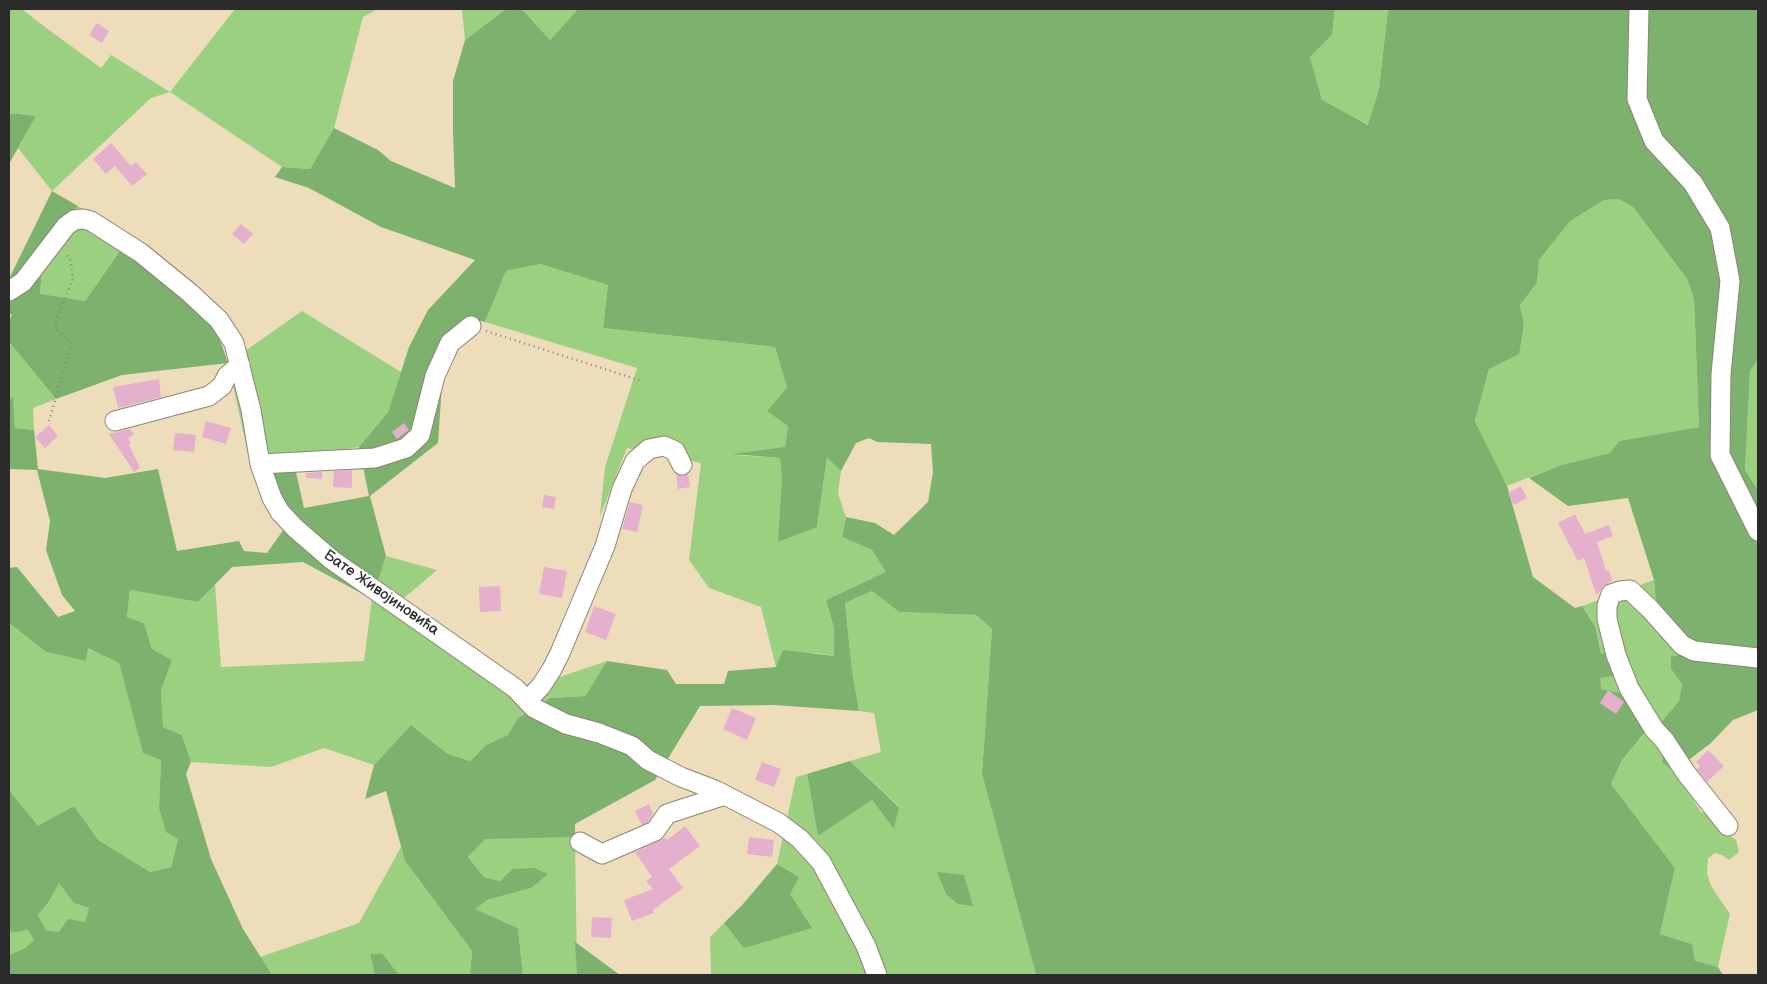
<!DOCTYPE html>
<html>
<head>
<meta charset="utf-8">
<style>
	body { margin:0 }
	#map { position:relative; width:1767px; height:984px; overflow:hidden; background:#edb; font-family:"Balsamiq Sans",sans-serif }
	canvas { display:block }
	.frame { position:absolute; inset:0; border:10px solid #2b2b2b; pointer-events:none }
</style>
</head>
<body>
<div id="map">
<canvas width="1767" height="984"></canvas>
<div class="frame"></div>
</div>
<script>
const g = document.querySelector('canvas').getContext('2d');
g.lineJoin = 'round';
function fillPath(path, color) {
  g.fillStyle = color;
  g.fill(path, 'evenodd');
}
function shape(rows) {
  const path = new Path2D();
  for (const r of rows) {
    path.moveTo(r[0], r[1]);
    for (let i = 2; i < r.length; i += 2) path.lineTo(r[i], r[i + 1]);
  }
  return path;
}
function stroke(path, color, width, dash) {
  g.strokeStyle = color;
  g.lineWidth = width;
  g.lineCap = dash ? 'butt' : 'round';
  g.setLineDash(dash || []);
  g.stroke(path);
}
function write(font, color, halo, rows, align = 'center') {
  g.font = font + ' "Balsamiq Sans",sans-serif';
  g.lineWidth = 4;
  g.setLineDash([]);
  g.textBaseline = 'middle';
  g.strokeStyle = halo;
  g.fillStyle = color;
  for (const [text, x, y, turn = 0] of rows) {
    g.save();
    g.translate(x, y);
    g.rotate((+turn || 0) * Math.PI / 180);
    g.textAlign = isNaN(turn) ? turn : align;
    if (halo) g.strokeText(text, 0, 0);
    g.fillText(text, 0, 0);
    g.restore();
  }
}
const green = shape([
	[11,9,22,9,41,24,101,68,111,55,170,92,235,9,378,9,363,17,334,128,310,169,282,167,170,92,151,98,52,191,18,148,36,116,11,113,9,110,9,12],
	[462,9,506,9,465,40],
	[522,9,578,9,550,40],
	[1335,9,1388,9,1379,89,1369,125,1322,101,1310,57,1332,35],
	[1618,199,1633,207,1687,279,1694,299,1699,427,1619,441,1610,453,1561,465,1507,486,1475,421,1489,369,1524,324,1520,305,1537,283,1539,260,1570,220,1604,200],
	[78,206,129,238,85,301,40,295,44,243],
	[540,264,608,285,603,328,775,347,787,388,788,426,785,448,736,455,780,458,782,479,817,527,827,456,841,471,838,494,846,517,842,537,872,550,887,572,826,600,834,628,834,656,815,653,776,667,761,607,709,588,689,560,701,463,627,448,600,516,605,467,637,368,485,322,506,271],
	[302,311,401,372,388,412,359,447,293,459,248,453,228,363],
	[9,342,56,399,33,408,34,430,15,428,12,398,9,400],
	[1758,360,1758,489,1757,490,1745,471,1750,371],
	[386,556,437,570,403,599,527,688,607,661,585,696,550,698,518,718,508,735,486,745,470,761,448,754,411,725,374,765,324,748,271,767,191,762,182,735,163,727,161,691,172,660,152,649,144,623,127,617,130,590,198,602,215,584,221,667,364,661,372,599],
	[1654,580,1656,605,1685,654,1671,669,1682,684,1679,701,1658,726,1631,695,1600,689,1600,678,1619,675,1601,654,1595,626,1582,606],
	[872,591,899,612,976,615,992,629,982,774,1036,975,711,975,710,937,724,923,745,948,789,894,799,877,777,864,796,777,807,774,818,836,872,800,894,828,899,806,850,761,881,752,874,713,859,711,852,670,845,603],
	[9,623,46,652,86,661,88,648,119,662,143,752,161,760,159,808,178,839,171,867,150,872,97,840,74,806,38,827,9,790],
	[1650,728,1700,811,1715,818,1724,832,1736,840,1739,852,1729,860,1722,855,1715,853,1708,858,1707,873,1711,886,1730,914,1718,967,1695,962,1692,944,1660,934,1675,868,1611,784,1622,760],
	[513,837,575,837,577,975,523,975,518,928,474,909,487,900,531,888,512,869,500,881,484,877,468,857,485,838],
	[401,847,405,861,472,951,470,975,398,975,382,953,370,954,375,975,272,975,260,957,359,923],
	[59,882,74,903,89,908,85,922,59,932,46,930,38,915,48,903],
	[28,930,34,940,25,948,9,955,9,931,12,933]
]);
const forest = shape([
	[506,9,522,9,550,40,578,9,1335,9,1332,35,1310,57,1322,100,1368,125,1379,89,1388,9,1758,9,1758,360,1750,371,1745,470,1758,491,1758,710,1733,720,1711,743,1674,771,1662,762,1665,751,1649,728,1622,760,1611,784,1675,868,1660,934,1692,944,1695,961,1718,967,1723,975,1036,975,982,774,992,629,976,615,899,612,872,591,845,603,852,670,859,711,774,705,700,706,655,780,575,824,575,837,485,839,468,857,484,877,500,881,512,869,534,868,548,874,531,888,487,900,475,909,518,928,523,975,470,975,472,951,405,861,386,791,365,799,374,765,411,725,448,754,470,761,486,745,508,735,518,718,550,698,585,696,607,661,667,670,676,684,724,684,728,671,776,667,783,650,834,656,834,628,826,600,886,572,872,550,842,537,846,517,875,523,894,535,928,502,933,472,931,444,877,442,869,438,856,443,841,471,827,457,817,527,778,542,782,479,780,458,732,454,785,447,788,426,767,411,787,388,775,347,603,328,608,285,540,264,506,271,485,322,473,319,442,384,438,443,370,496,386,556,372,599,303,562,232,567,198,602,130,590,127,617,144,623,152,649,172,660,161,691,163,727,182,735,191,762,186,774,211,859,243,929,272,975,9,975,9,955,25,948,34,940,28,930,12,933,9,931,9,790,38,826,74,806,98,840,150,872,171,867,178,839,166,832,159,808,161,760,143,753,119,663,88,648,86,661,46,652,9,623,9,568,17,567,58,617,75,611,62,595,46,550,50,521,37,470,9,469,9,400,13,397,15,428,34,430,38,469,105,478,158,469,177,551,239,541,244,551,267,553,284,529,270,515,248,453,293,459,304,508,369,496,359,447,388,412,409,347,428,310,475,260,381,227,309,188,275,177,282,167,310,169,334,128,378,150,391,161,455,188,453,133,453,81,465,40],
	[1618,199,1633,207,1687,279,1694,299,1699,427,1619,441,1610,453,1561,465,1529,478,1568,506,1628,498,1654,580,1656,604,1684,654,1671,657,1671,669,1682,684,1679,701,1658,726,1631,695,1601,689,1600,678,1620,675,1613,651,1601,654,1595,626,1582,606,1575,608,1533,577,1507,486,1475,421,1489,369,1519,354,1524,324,1520,305,1537,283,1539,260,1570,221,1604,200],
	[59,883,74,903,89,908,85,922,68,919,59,932,46,930,38,915,48,903],
	[11,113,36,116,9,164,9,117],
	[52,191,78,206,44,243,40,294,85,301,129,238,189,280,218,334,228,363,122,375,56,399,9,342,9,320,12,315,9,313,9,279],
	[850,761,899,807,894,829,872,800,818,836,807,774],
	[777,864,799,877,790,894,812,928,744,948,724,923,743,904],
	[937,872,964,875,973,906,958,904,946,894],
	[575,942,620,975,577,975],
	[382,953,398,974,398,975,375,975,370,954]
]);
const building = shape([
	[97,23,109,31,102,43,89,35],
	[111,143,131,166,136,162,147,174,132,186,115,166,106,174,93,159],
	[241,224,253,234,244,244,232,234],
	[159,379,161,397,118,408,113,387],
	[206,421,231,428,226,444,202,437],
	[404,423,409,430,397,439,392,432],
	[49,425,58,436,45,448,35,437],
	[130,429,134,434,128,438,131,443,129,445,140,468,134,472,109,434],
	[175,433,196,435,194,452,173,450],
	[352,470,352,488,333,487,334,471],
	[322,472,322,479,306,478,306,473],
	[676,474,682,476,688,474,690,487,678,489],
	[1521,486,1527,498,1514,505,1508,493],
	[544,495,556,497,554,509,542,507],
	[630,502,643,505,637,532,622,529],
	[1575,514,1585,534,1609,525,1613,536,1597,542,1606,571,1609,570,1612,581,1603,586,1599,593,1596,594,1584,558,1578,561,1558,523],
	[544,567,567,571,562,598,539,594],
	[500,586,501,611,480,612,479,587],
	[594,606,616,614,606,640,585,632],
	[1608,690,1624,702,1616,714,1600,703],
	[732,708,756,718,747,740,723,729],
	[1708,750,1724,766,1707,782,1697,769,1700,766,1696,762],
	[762,762,781,769,774,787,755,780],
	[649,804,653,814,648,822,642,825,635,811],
	[685,826,700,846,669,869,683,888,653,910,654,913,632,921,624,900,653,889,646,881,652,877,635,852,659,841,665,837,667,840],
	[749,837,774,840,772,857,747,854],
	[592,917,612,918,611,938,591,937]
]);
const path = shape([
	[486,331,642,381],
	[49,421,72,343,56,330,56,320,73,279,70,260,65,252]
]);
const minor = shape([
	[1639,9,1637,99,1654,141,1693,183,1720,228,1730,281,1721,374,1720,455,1758,531],
	[9,291,23,282,66,226,74,220,83,219,91,221,141,253,190,293,219,320,234,343,251,410,260,464,272,498,280,512,295,528,332,560,515,688,534,708,566,724,599,733,632,746,648,760,681,777,715,790,779,823,800,839,821,862,866,946,877,975],
	[115,421,209,396,222,386,227,376,240,365],
	[260,464,375,458,406,448,420,435,435,376,450,343,471,326],
	[527,701,541,686,552,669,560,653,605,546,622,489,635,461,649,449,664,446,675,451,682,465],
	[1728,826,1686,773,1665,741,1654,729,1629,688,1616,655,1607,619,1607,606,1611,594,1620,591,1630,590,1650,609,1682,645,1694,651,1758,658],
	[580,842,602,854,655,831,667,814,725,795]
]);
const streetNames = [
	["Бате Живојиновића",381,593,35]
];
fillPath(green, '#9bd080');
fillPath(forest, '#7cb26e');
fillPath(building, '#e5b0cd');
stroke(minor, '#8c8473', 21);
stroke(path, '#8c8473', 2.5, [1, 4]);
stroke(minor, '#fff', 19);
write('15px', '#2b2b2b', '#fff', streetNames);
</script>
</body>
</html>
